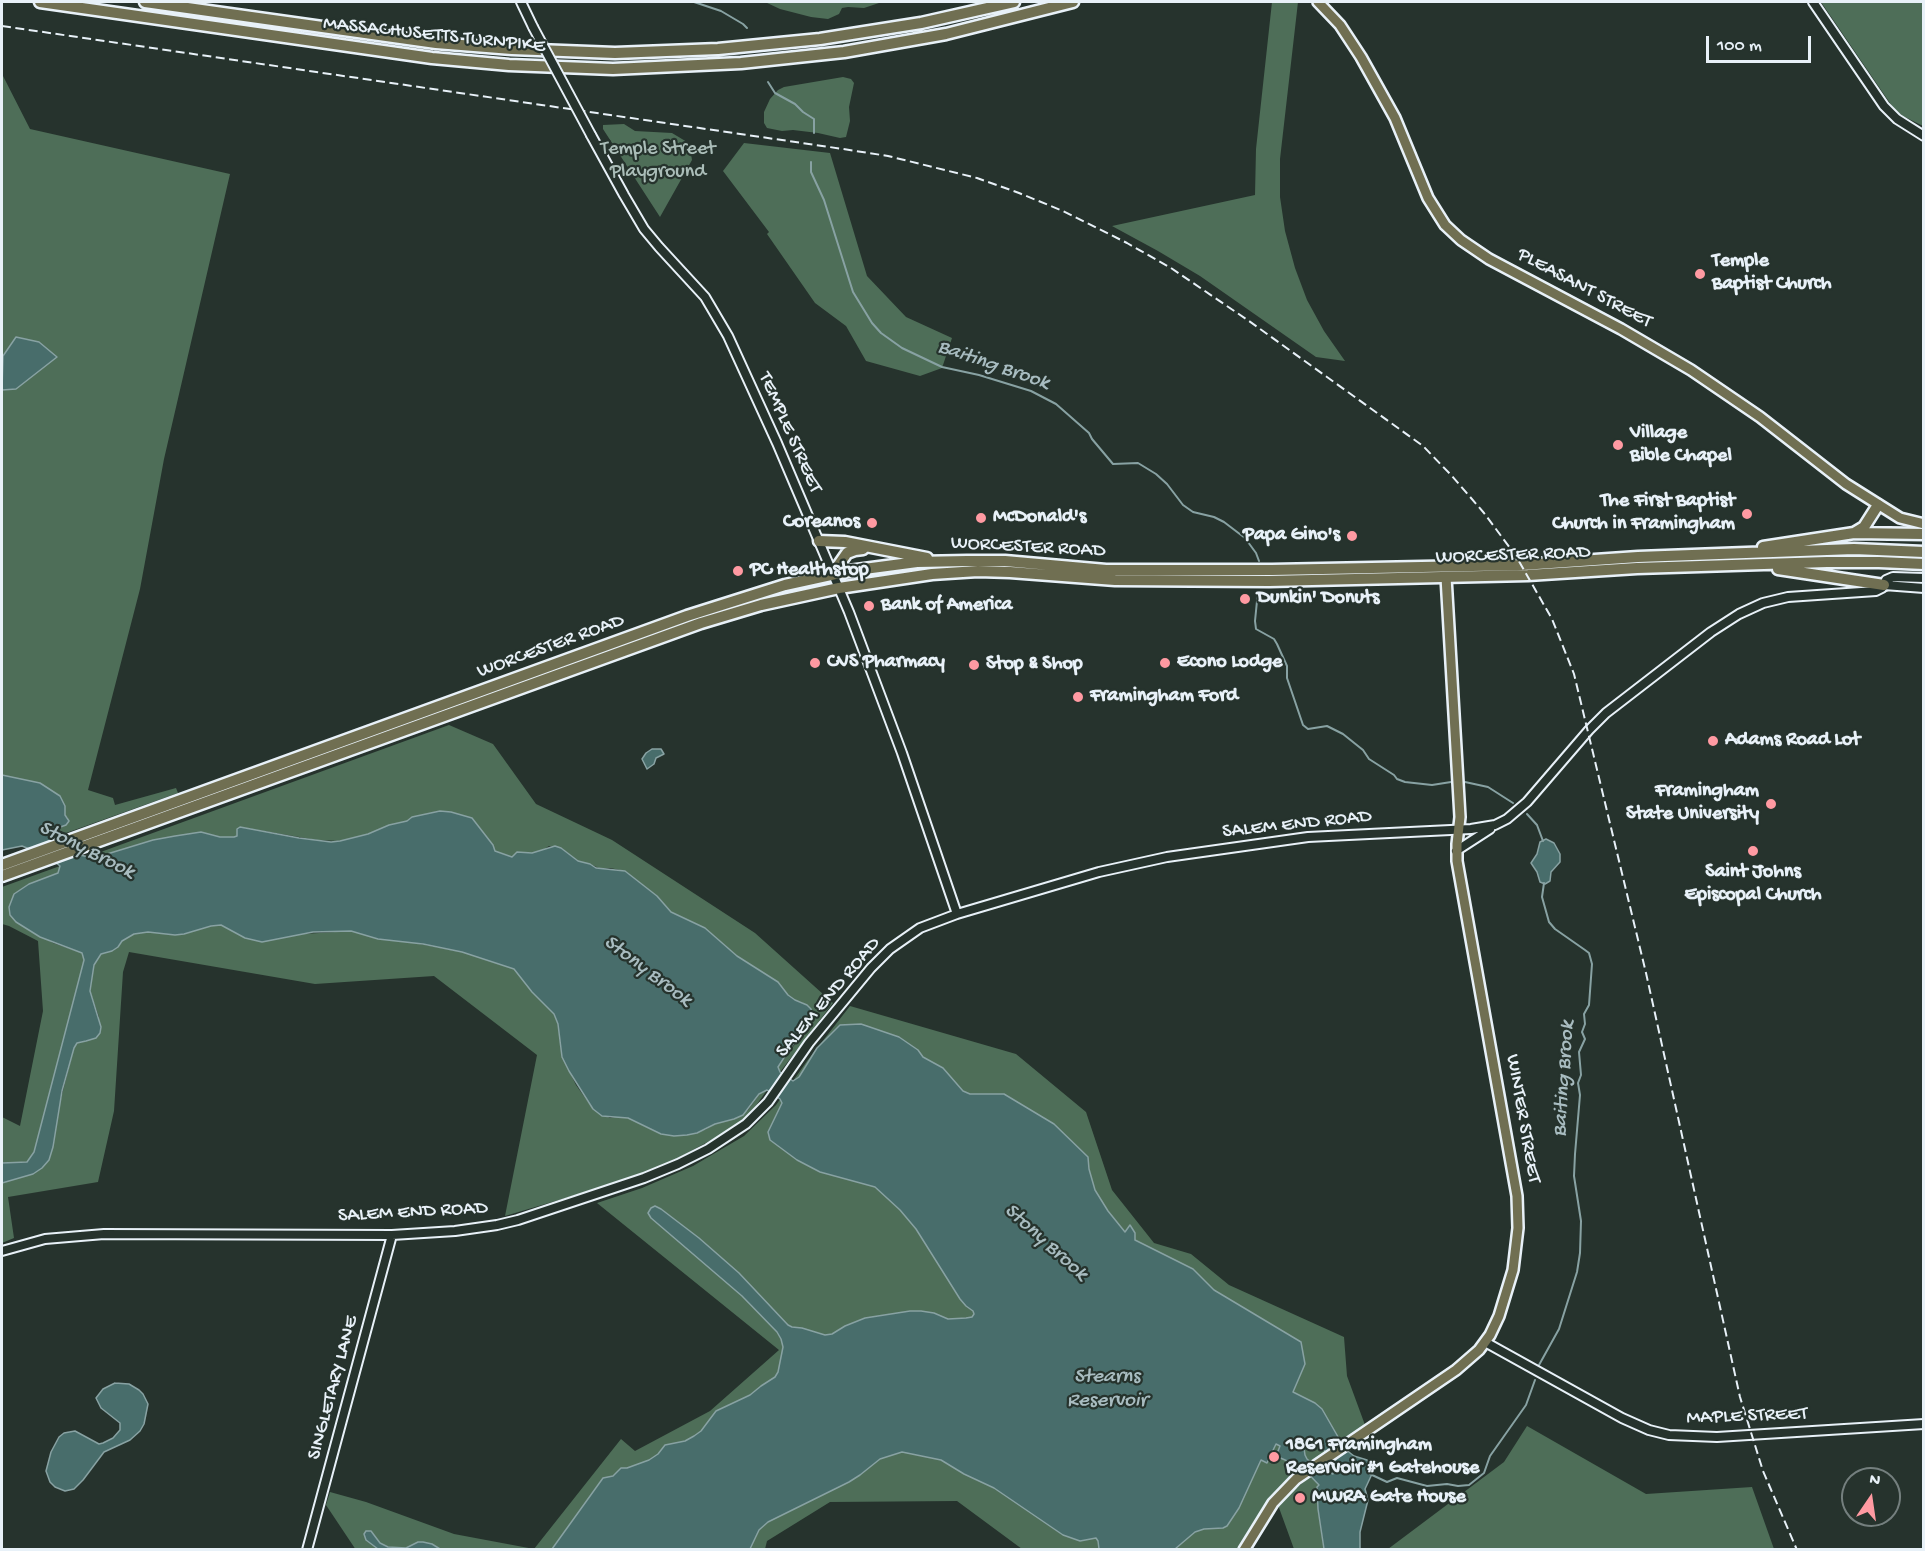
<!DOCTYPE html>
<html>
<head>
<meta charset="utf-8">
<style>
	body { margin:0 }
	#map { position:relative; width:1925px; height:1551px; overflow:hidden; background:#26332d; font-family:"Gochi Hand",sans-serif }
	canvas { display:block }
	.frame { position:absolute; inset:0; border:3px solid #e8f1f8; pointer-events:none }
	.north { position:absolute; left:1841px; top:1467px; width:60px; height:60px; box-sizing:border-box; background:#26332d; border:2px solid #747f7e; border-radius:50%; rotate:13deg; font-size:16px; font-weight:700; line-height:24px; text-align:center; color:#e8f1f8 }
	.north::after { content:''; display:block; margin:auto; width:21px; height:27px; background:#ff9aa2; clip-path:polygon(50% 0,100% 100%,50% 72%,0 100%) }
	.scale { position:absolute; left:1706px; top:36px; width:105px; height:27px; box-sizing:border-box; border:3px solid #e8f1f8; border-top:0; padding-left:8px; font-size:18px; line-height:21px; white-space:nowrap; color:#e8f1f8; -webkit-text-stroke:4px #26332d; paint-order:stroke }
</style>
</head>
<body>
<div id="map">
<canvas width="1925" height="1551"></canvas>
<div class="frame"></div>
<div class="north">N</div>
<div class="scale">100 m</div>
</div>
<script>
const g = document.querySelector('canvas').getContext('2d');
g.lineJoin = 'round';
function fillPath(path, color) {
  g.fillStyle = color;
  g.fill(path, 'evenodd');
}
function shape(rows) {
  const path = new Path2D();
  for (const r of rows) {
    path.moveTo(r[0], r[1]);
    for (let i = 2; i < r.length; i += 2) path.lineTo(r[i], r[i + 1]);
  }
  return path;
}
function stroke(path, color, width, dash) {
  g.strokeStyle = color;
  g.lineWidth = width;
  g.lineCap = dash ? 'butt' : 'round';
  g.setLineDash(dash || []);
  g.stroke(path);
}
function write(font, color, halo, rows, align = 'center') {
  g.font = font + ' "Gochi Hand",sans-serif';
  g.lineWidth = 4.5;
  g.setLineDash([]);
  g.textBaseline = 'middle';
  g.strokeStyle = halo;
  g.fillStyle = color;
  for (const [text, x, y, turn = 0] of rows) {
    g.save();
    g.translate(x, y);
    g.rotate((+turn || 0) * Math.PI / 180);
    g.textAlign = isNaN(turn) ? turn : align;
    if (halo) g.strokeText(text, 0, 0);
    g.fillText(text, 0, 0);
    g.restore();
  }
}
const green = shape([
	[765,2,882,2,864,8,848,7,842,8,839,14,828,19,811,17,780,9],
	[1272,2,1298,2,1280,159,1280,197,1285,231,1295,268,1307,300,1324,331,1345,361,1316,357,1200,276,1158,251,1112,226,1255,195,1256,149],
	[1821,2,1923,2,1923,126,1903,116,1894,109],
	[2,74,30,129,230,174,164,459,140,589,88,790,113,798,115,805,176,788,178,793,52,838,50,835,52,832,66,825,68,818,65,815,65,806,11,777,2,775],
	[843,77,851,79,854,83,849,107,850,121,846,137,840,138,818,133,793,130,782,131,767,128,764,123,764,112,770,99,778,90,784,87],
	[624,124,635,131,672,133,687,142,690,148,692,160,660,217,603,129,603,125],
	[744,143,830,153,867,276,906,317,952,338,942,368,920,376,866,361,846,326,815,303,767,234,769,232,723,171],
	[449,725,493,744,536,804,612,840,755,933,833,1003,780,1072,778,1067,781,1063,813,1020,802,1002,795,1001,788,995,778,982,737,956,705,928,671,912,657,896,625,871,610,868,601,869,590,864,578,861,561,848,549,846,541,851,532,853,517,852,512,857,495,851,493,845,472,818,451,812,440,811,412,817,407,821,389,825,368,834,340,841,317,840,240,827,238,836,234,837,220,837,201,832,153,840,102,856,87,857],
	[60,866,58,873,29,884,14,894,16,922,53,943,82,953,84,960,35,1152,27,1162,2,1163,2,1117,20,1126,43,1011,38,941,9,926,2,924,2,887],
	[221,925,229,928,303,934,351,931,462,952,514,969,526,984,554,1014,558,1024,562,1057,576,1085,593,1109,610,1118,620,1116,628,1118,661,1134,705,1130,715,1124,734,1119,748,1110,762,1091,767,1090,755,1107,740,1123,728,1131,676,1159,640,1175,596,1189,505,1216,537,1055,434,976,315,984,129,952,123,972,114,1111,98,1182,8,1197,14,1238,2,1243,2,1183,33,1174,53,1147,56,1118,74,1048,77,1043,86,1041,99,1017,90,991,94,965,98,958,101,954,112,951,118,947,122,941,134,934,148,932,175,935,211,926],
	[850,1006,1016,1054,1086,1112,1112,1190,1154,1243,1191,1254,1229,1285,1344,1337,1347,1376,1365,1425,1298,1470,1282,1484,1264,1505,1237,1549,1022,1549,957,1501,830,1502,767,1541,765,1549,356,1550,326,1505,330,1492,366,1502,454,1534,534,1549,621,1439,635,1451,710,1411,779,1350,597,1203,642,1188,693,1166,744,1136,776,1105,807,1061],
	[1527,1426,1646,1494,1752,1487,1774,1549,1388,1549,1504,1462],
	[1311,1475,1319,1486,1317,1487,1318,1509,1324,1549,1294,1549,1278,1505]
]);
const water = shape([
	[16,337,39,342,57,357,16,389,2,390,3,356,16,337],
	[652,749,661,749,664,754,656,758,654,764,647,769,642,759,646,753,652,749],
	[2,775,40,783,60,796,65,806,65,815,69,821,66,825,55,829,51,835,58,843,75,854,94,858,153,840,175,836,201,832,220,837,234,837,237,836,237,829,240,827,299,838,331,842,340,841,368,834,389,825,407,821,412,817,440,811,451,812,472,818,493,845,495,851,512,857,517,852,532,853,555,846,561,848,578,861,590,864,596,868,625,871,657,896,671,912,705,928,737,956,778,982,788,995,795,1000,807,1005,811,1009,813,1020,810,1024,791,1047,778,1067,780,1072,793,1081,799,1077,817,1048,840,1025,861,1024,899,1037,918,1050,923,1057,943,1068,963,1091,970,1094,1004,1094,1054,1124,1088,1157,1089,1169,1095,1190,1108,1211,1125,1232,1130,1225,1135,1233,1135,1240,1193,1269,1214,1290,1301,1342,1305,1364,1293,1392,1315,1403,1322,1409,1345,1449,1354,1456,1367,1460,1372,1466,1372,1474,1365,1489,1368,1500,1360,1532,1360,1549,1324,1549,1318,1509,1317,1487,1319,1485,1303,1468,1276,1456,1280,1446,1276,1444,1267,1463,1261,1460,1239,1508,1227,1526,1223,1528,1204,1529,1195,1532,1175,1549,1099,1549,1098,1541,1096,1538,1080,1541,1063,1535,994,1488,964,1474,941,1460,902,1452,880,1459,860,1475,849,1482,768,1522,759,1530,750,1549,552,1549,603,1478,613,1476,621,1468,627,1468,649,1460,658,1454,665,1445,685,1441,694,1436,701,1431,716,1411,750,1395,761,1386,775,1377,778,1372,783,1347,781,1339,777,1332,742,1296,651,1218,648,1213,651,1208,655,1206,661,1209,699,1238,739,1273,788,1325,792,1327,802,1328,825,1335,832,1334,845,1326,865,1318,910,1311,921,1311,934,1313,948,1319,966,1318,972,1317,974,1314,973,1311,966,1306,960,1299,916,1229,900,1210,875,1187,820,1172,797,1160,770,1140,768,1132,782,1103,780,1099,767,1090,759,1094,743,1115,734,1119,715,1124,697,1133,687,1135,674,1136,661,1134,628,1118,602,1116,593,1109,569,1071,562,1057,558,1024,554,1014,532,992,514,969,462,952,423,944,378,939,351,931,313,932,262,942,245,938,221,925,211,926,184,934,175,935,148,932,134,934,122,941,118,947,112,951,101,954,94,965,90,991,101,1027,100,1033,96,1038,86,1041,77,1043,74,1048,62,1091,53,1147,49,1160,42,1168,33,1174,2,1183,2,1163,27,1162,34,1152,84,960,82,953,40,937,16,922,10,915,9,907,14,894,29,884,58,873,60,866,49,857,22,846,2,850,2,775],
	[1311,1444,1316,1445,1332,1456,1334,1463,1333,1474,1318,1468,1307,1459,1305,1455,1304,1448,1311,1444],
	[1546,839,1554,843,1560,854,1560,862,1551,872,1550,881,1545,884,1540,882,1537,872,1531,863,1537,854,1540,842,1546,839],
	[115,1383,129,1384,139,1390,143,1394,148,1404,144,1424,140,1431,130,1440,104,1452,83,1480,74,1489,65,1491,55,1487,50,1482,46,1471,51,1452,59,1437,64,1433,75,1431,99,1444,103,1443,113,1438,120,1430,120,1423,101,1408,96,1398,103,1389,115,1383],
	[366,1531,371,1531,380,1543,388,1547,406,1548,418,1542,423,1542,432,1544,440,1549,378,1549,366,1540,364,1534,366,1531]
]);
const stream = shape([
	[694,2,721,11,743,24,747,28],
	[768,82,775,93,795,104,803,112,814,119,814,133],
	[811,162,811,172,824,200,853,292,872,323,881,333,902,348,942,367,979,375,1031,391,1056,404,1089,433,1092,439,1113,464,1138,463,1156,474,1167,484,1183,505,1193,512,1214,517,1224,522,1245,538,1256,553,1259,561],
	[1258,591,1255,621,1256,629,1274,639,1277,644,1287,666,1287,678,1303,725,1308,729,1327,726,1343,734,1363,750,1369,759,1394,775,1397,779,1405,782,1432,785,1451,782],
	[1465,782,1488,787,1513,803],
	[1527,814,1537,825,1543,841],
	[1539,1365,1559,1329,1577,1272,1580,1253,1581,1221,1574,1176,1575,1154,1580,1095,1578,1083,1581,1075,1579,1052,1585,1039,1582,1032,1585,1024,1584,1014,1589,1005,1592,964,1589,953,1585,950,1555,929,1549,922,1542,897,1544,883],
	[1370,1474,1387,1482,1397,1478,1427,1486,1447,1484,1458,1486,1469,1485,1484,1473,1490,1456,1526,1405,1535,1380]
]);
const minor = shape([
	[521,2,533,27],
	[1813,2,1884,106,1897,119,1924,136],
	[591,135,624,195,644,229,659,247,705,297,728,336,777,443,849,612,902,753,957,914],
	[1884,585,1924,588],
	[1456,851,1490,829],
	[2,1251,45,1239,104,1234,392,1235,455,1231,497,1225,518,1220,644,1178,678,1164,708,1149,746,1124,768,1102,809,1043,871,968,890,949,920,928,957,914,1099,872,1167,857,1308,837,1471,829,1495,825,1507,819,1527,802,1589,730,1606,713,1711,632,1739,614,1763,603,1788,597,1876,591,1882,588,1886,580,1893,577,1924,578],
	[1485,1342,1622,1418,1649,1430,1669,1435,1717,1437,1924,1424],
	[307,1550,392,1235]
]);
const major = shape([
	[1318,2,1340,25,1361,57,1395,118,1428,198,1445,225,1461,240,1489,259,1621,329,1691,370,1760,417,1846,484,1900,518,1924,524],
	[1244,1550,1273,1503,1296,1479,1456,1370,1479,1350,1490,1335,1499,1316,1513,1270,1518,1228,1517,1196,1457,861,1457,844,1460,817,1446,577]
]);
const highway = shape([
	[40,2,432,58,509,65,613,69,741,63,844,52,946,34,1073,2],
	[145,2,436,43,512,49,615,53,718,49,820,39,921,23,1014,2],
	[1854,533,1864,527,1878,505],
	[819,541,845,542,927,558],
	[1763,547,1854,533,1924,534],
	[1778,569,1884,585],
	[833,573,847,553,855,550,863,549],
	[2,865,687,616,785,585,849,571,917,562,967,561,1005,561,1106,570,1272,570,1522,565,1638,557,1854,549,1924,552],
	[2,876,701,623,761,605,839,588,932,574,978,571,1010,572,1115,580,1269,581,1528,575,1637,568,1827,562,1879,562,1924,564]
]);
const rail = shape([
	[2,26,843,149,888,156,977,178,1019,193,1063,211,1127,243,1171,268,1249,321,1423,446,1452,476,1484,513,1516,556,1552,619,1574,674,1646,973,1740,1397,1763,1471,1797,1550]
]);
const minorBridge = shape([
	[533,27,591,135]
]);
const markers = [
	[1700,274,6,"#ff9aa2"],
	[1618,445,6,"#ff9aa2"],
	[1747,514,6,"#ff9aa2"],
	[981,518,6,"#ff9aa2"],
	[872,523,6,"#ff9aa2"],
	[1352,536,6,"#ff9aa2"],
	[738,571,6,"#ff9aa2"],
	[1245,599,6,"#ff9aa2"],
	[869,606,6,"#ff9aa2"],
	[815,663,6,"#ff9aa2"],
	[1165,663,6,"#ff9aa2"],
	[974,665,6,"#ff9aa2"],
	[1078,697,6,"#ff9aa2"],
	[1713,741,6,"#ff9aa2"],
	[1771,804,6,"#ff9aa2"],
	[1753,851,6,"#ff9aa2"],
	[1274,1457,6,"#ff9aa2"],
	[1300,1498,6,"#ff9aa2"]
];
const streetNames = [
	["MASSACHUSETTS TURNPIKE",434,36,6],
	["PLEASANT STREET",1584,289,28],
	["TEMPLE STREET",789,433,66],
	["WORCESTER ROAD",1028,548,3],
	["WORCESTER ROAD",1513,556,-2],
	["WORCESTER ROAD",551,647,-20],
	["SALEM END ROAD",1297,825,-6],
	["SALEM END ROAD",829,998,-50],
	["WINTER STREET",1522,1119,80],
	["SALEM END ROAD",413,1213,-3],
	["SINGLETARY LANE",334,1388,-75],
	["MAPLE STREET",1747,1417,-2]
];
const parkNames = [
	["Temple Street",658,150],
	["Playground",658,173]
];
const poiNames = [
	["Temple",1712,262],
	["Baptist Church",1712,285],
	["Village",1630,434],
	["Bible Chapel",1630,457],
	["The First Baptist",1735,502,"right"],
	["Church in Framingham",1735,525,"right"],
	["McDonald's",993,518],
	["Coreanos",860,523,"right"],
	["Papa Gino's",1340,536,"right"],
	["PC Healthstop",750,571],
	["Dunkin' Donuts",1257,599],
	["Bank of America",881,606],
	["CVS Pharmacy",827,663],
	["Econo Lodge",1177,663],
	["Stop & Shop",986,665],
	["Framingham Ford",1090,697],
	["Adams Road Lot",1725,741],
	["Framingham",1759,792,"right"],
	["State University",1759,815,"right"],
	["Saint Johns",1753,873,"center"],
	["Episcopal Church",1753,896,"center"],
	["1861 Framingham",1286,1446],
	["Reservoir #1 Gatehouse",1286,1469],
	["MWRA Gate House",1312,1498]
];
const waterNames = [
	["Baiting Brook",993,366,19],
	["Stony Brook",86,851,27],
	["Stony Brook",647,972,37],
	["Baiting Brook",1565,1079,-86],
	["Stony Brook",1045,1243,42],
	["Stearns",1107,1378],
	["Reservoir",1107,1402]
];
fillPath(green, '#4e6e58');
fillPath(water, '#486d6b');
stroke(water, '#88a2a3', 1.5);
stroke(stream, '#88a2a3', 2);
stroke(minor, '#e8f1f8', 12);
stroke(major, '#e8f1f8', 14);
stroke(highway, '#e8f1f8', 15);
stroke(minor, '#26332d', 8);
stroke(major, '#706f52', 9);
stroke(highway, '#706f52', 10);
stroke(rail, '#e8f1f8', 2, [9, 4.5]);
stroke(minorBridge, '#e8f1f8', 12, []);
stroke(minorBridge, '#26332d', 8);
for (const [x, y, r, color] of markers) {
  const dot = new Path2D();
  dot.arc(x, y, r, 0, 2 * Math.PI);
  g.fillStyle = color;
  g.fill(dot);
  stroke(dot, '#26332d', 2);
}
write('20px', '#e8f1f8', '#26332d', streetNames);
write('20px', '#aabdb8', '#26332d', parkNames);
write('bold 20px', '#e8f1f8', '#26332d', poiNames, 'left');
write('italic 21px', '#a8bcc0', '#26332d', waterNames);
</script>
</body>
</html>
